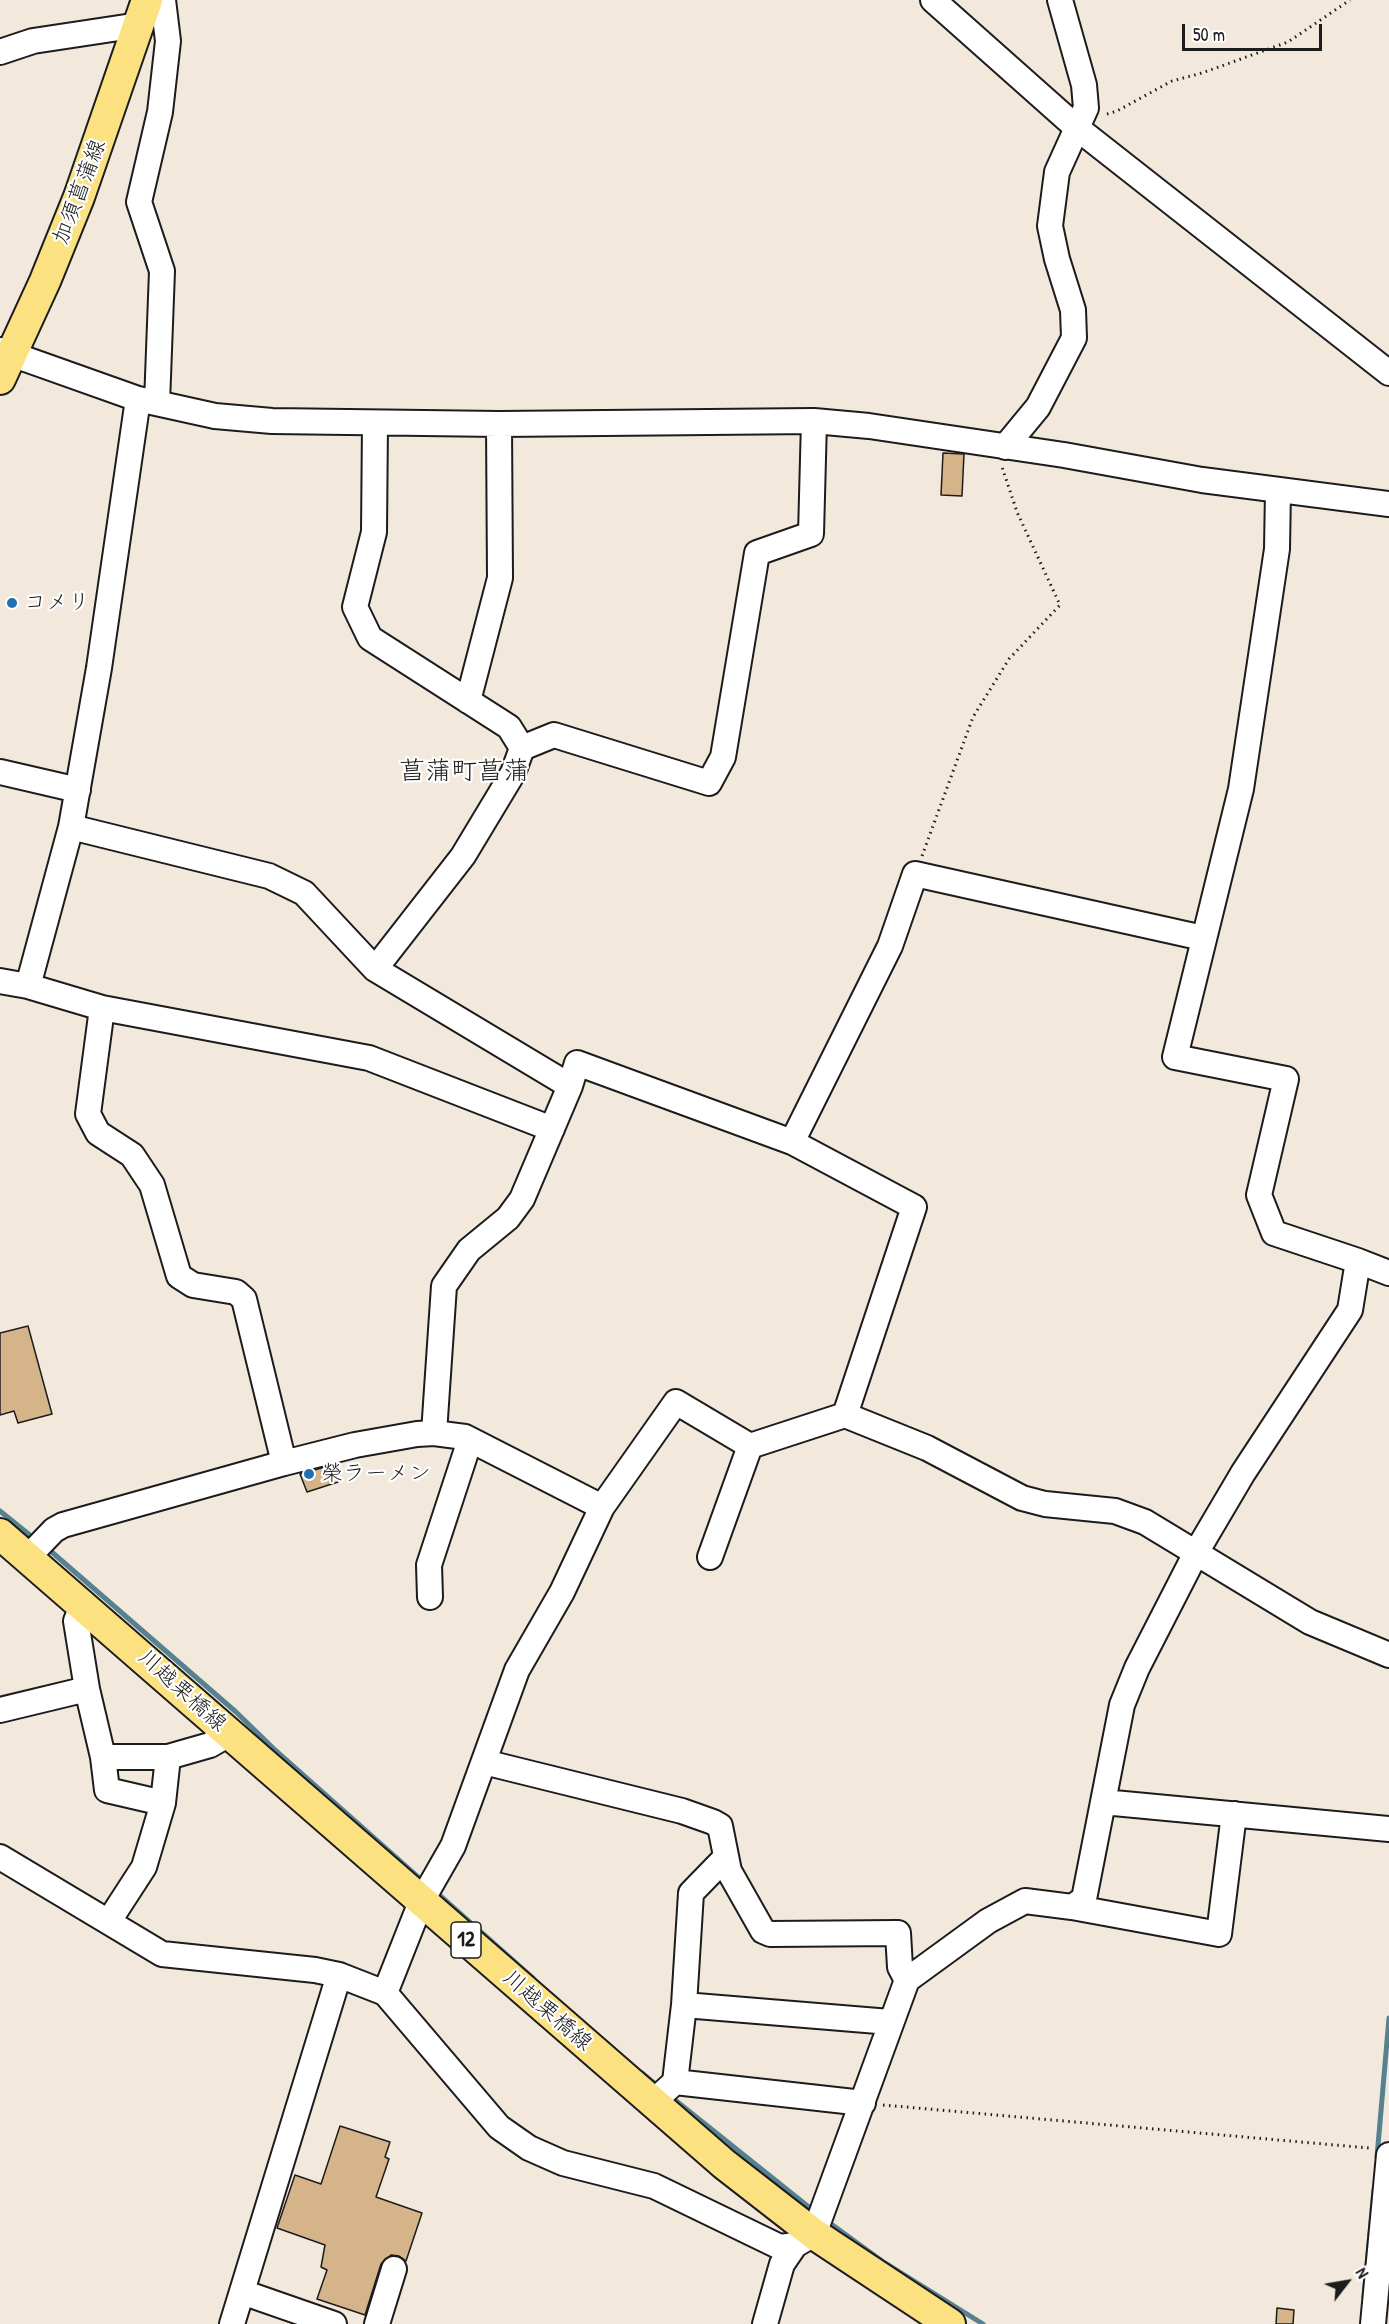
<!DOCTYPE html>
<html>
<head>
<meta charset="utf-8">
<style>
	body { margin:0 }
	#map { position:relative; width:1389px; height:2324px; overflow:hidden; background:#f3e8dc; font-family:"Patrick Hand",sans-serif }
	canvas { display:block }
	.north { position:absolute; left:1317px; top:2252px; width:60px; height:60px; -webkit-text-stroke:4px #fff; paint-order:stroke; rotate:59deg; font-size:16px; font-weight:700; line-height:24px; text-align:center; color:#1c1c1c }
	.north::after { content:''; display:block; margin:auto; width:21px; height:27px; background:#1c1c1c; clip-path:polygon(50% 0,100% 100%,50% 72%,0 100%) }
	.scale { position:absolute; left:1182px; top:24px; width:140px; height:27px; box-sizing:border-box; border:3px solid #1c1c1c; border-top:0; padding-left:8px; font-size:18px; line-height:21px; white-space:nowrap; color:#1c1c1c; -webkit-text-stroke:4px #fff; paint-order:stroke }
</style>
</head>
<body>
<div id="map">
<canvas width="1389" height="2324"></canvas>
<div class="north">N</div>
<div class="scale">50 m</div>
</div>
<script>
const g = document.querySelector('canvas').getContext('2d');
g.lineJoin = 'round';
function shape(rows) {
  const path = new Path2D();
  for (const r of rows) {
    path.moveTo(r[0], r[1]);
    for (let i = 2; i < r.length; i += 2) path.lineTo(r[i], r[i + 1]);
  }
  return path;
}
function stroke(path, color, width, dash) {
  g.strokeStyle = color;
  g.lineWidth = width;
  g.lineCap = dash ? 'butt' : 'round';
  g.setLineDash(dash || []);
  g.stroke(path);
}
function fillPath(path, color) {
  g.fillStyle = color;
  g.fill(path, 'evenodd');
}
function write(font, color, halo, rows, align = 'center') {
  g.font = font + ' "Patrick Hand","Klee One",sans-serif';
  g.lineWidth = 4.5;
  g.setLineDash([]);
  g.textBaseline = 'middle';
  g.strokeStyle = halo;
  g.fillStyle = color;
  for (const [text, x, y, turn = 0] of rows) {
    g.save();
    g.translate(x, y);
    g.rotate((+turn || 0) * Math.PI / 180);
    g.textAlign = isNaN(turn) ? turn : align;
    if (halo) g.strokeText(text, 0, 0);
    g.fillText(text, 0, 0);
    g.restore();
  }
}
const stream = shape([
	[0,1511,36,1540],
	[46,1547,236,1712,273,1748,425,1883],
	[435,1891,533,1978],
	[642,2073,660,2088],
	[670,2096,815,2212],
	[1377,2157,1389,2018],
	[827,2221,882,2261,983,2324],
	[1364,2297,1374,2190]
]);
const building = shape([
	[943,453,964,454,962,496,941,495,943,453],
	[28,1326,52,1414,18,1423,14,1411,0,1415,0,1333,28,1326],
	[332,1465,338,1482,307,1492,300,1474,332,1465],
	[340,2126,390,2142,385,2157,389,2159,376,2197,422,2213,406,2261,399,2256,391,2255,381,2264,365,2315,317,2299,327,2270,321,2267,325,2245,277,2228,295,2175,321,2184,340,2126],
	[1277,2308,1294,2310,1293,2324,1276,2324,1277,2308]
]);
const path = shape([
	[1107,114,1117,111,1172,81,1202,73,1288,42,1350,0],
	[922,856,973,717,1009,659,1060,605,1017,512,1002,467],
	[883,2105,1369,2148]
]);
const minor = shape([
	[933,0,1077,128,1389,373],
	[0,52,33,41,139,25],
	[0,350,138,399,215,416,272,421,499,424,814,421,869,426,1064,455,1202,480,1389,504],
	[157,403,162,271,139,202,160,112,168,41,163,0],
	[375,423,374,532,355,607,370,638,509,727,522,748,513,773,463,856,375,969],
	[1005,447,1038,407,1074,338,1073,310,1057,259,1050,226,1057,172,1086,108,1084,85,1060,0],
	[468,701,500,578,499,424],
	[522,748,554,735,709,783,723,757,757,553,811,534,814,421],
	[0,772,78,790],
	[71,827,269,876,304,893,375,969,570,1086,577,1063,792,1142,914,1207,845,1415,927,1448,1022,1498,1045,1504,1115,1511,1145,1522,1310,1622,1389,1655],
	[0,981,28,986,102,1008,88,1114,98,1133,132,1155,152,1185,179,1276,193,1285,236,1292,244,1299,284,1463],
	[28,986,71,827,99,668,138,399],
	[102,1008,369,1058,552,1129],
	[792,1142,890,946,915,874,1203,938],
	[1358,1261,1389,1273],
	[434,1433,444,1286,469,1250,508,1218,522,1199,570,1086],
	[28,1557,54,1530,63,1525,284,1463,355,1445,417,1434,434,1433,465,1437,602,1507],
	[710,1557,750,1446],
	[430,1597,429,1565,470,1440],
	[83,1603,76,1621,87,1689,103,1757],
	[0,1710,87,1689],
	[168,1757,163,1803,107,1790,103,1757,168,1757,210,1745,229,1734],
	[484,1762,682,1811,713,1822,720,1826,729,1871,763,1931,770,1934,898,1933,900,1967,907,1980],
	[1103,1802,1389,1829],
	[0,1857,162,1954,315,1970,339,1975,385,1993,499,2127,529,2148,563,2163,654,2186,780,2247,795,2245],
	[1072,1907,1219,1934,1234,1814],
	[109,1921,144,1867,163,1803],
	[385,1993,421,1902,453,1846,517,1670,562,1592,602,1507,676,1402,750,1446,845,1415],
	[684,2005,890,2022],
	[675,2082,684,2005,691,1893,726,1857],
	[664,2092,675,2082,863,2103],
	[242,2292,334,2324],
	[232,2324,339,1975],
	[377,2324,394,2269],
	[765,2324,782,2264,795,2245,814,2234,907,1980,988,1921,1025,1901,1072,1907,1084,1899,1122,1705,1137,1668,1197,1551,1243,1473,1350,1310,1358,1261,1274,1233,1259,1195,1286,1079,1175,1057,1241,789,1277,549,1278,490],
	[1373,2324,1389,2155]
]);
const major = shape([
	[0,379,45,281,79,197,147,0],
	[0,1534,724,2164,814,2234,950,2324]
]);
const markers = [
	[12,603,6,"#1f6fb2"],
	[309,1474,6,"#1f6fb2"]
];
const shields = [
	[466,1940,30]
];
const shieldNames = [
	["12",466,1940]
];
const streetNames = [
	["加須菖蒲線",80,192,-69],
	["川越栗橋線",182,1691,42],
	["川越栗橋線",547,2011,41]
];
const poiNames = [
	["コメリ",24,603],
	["榮ラーメン",321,1474]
];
const quarterNames = [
	["菖蒲町菖蒲",464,772]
];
stroke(stream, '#568190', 5);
fillPath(building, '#d6b489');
stroke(building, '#1c1c1c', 1.5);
stroke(minor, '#1c1c1c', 28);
stroke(major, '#1c1c1c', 34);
stroke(path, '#1c1c1c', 3, [1.5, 4.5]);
stroke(minor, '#fff', 24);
stroke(major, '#fbe180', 30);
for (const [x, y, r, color] of markers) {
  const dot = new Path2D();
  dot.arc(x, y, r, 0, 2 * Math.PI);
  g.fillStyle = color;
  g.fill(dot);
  stroke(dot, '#fff', 2);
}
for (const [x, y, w] of shields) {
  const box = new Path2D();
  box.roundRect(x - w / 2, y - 18, w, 36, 4.5);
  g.fillStyle = '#fff';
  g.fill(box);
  stroke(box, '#1c1c1c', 1.5);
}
write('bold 21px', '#1c1c1c', null, shieldNames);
write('22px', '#1c1c1c', '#fff', streetNames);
write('22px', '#1c1c1c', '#fff', poiNames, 'left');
write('26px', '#1c1c1c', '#fff', quarterNames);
</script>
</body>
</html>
